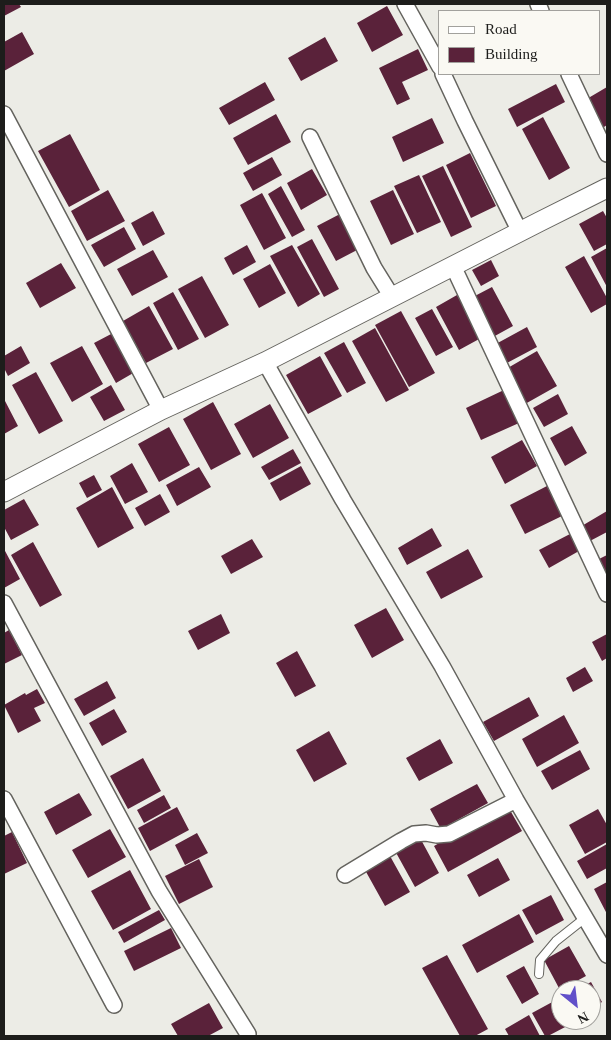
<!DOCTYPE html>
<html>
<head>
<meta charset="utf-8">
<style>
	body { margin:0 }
	#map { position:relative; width:611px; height:1040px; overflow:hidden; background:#ecece6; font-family:Georgia,serif }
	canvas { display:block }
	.frame { position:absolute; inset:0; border:5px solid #1d1d1b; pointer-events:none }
	.legend { position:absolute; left:438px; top:10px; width:162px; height:65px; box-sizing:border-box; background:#faf9f3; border:1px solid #a2a19d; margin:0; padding:6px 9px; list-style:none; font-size:15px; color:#1d1d1b }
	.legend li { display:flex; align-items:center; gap:10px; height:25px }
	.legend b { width:25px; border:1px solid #a2a19d }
	.north { position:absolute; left:551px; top:980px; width:50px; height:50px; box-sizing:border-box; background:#faf9f3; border:1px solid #a2a19d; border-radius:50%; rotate:151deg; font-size:14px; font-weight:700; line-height:20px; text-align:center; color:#1d1d1b }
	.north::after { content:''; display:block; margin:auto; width:18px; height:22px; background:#6150c9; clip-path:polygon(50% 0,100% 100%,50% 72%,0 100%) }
</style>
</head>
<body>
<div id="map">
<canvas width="611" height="1040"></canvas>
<div class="frame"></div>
<ul class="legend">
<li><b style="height:6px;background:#fff"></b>Road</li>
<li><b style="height:14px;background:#5a223a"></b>Building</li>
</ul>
<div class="north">N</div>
</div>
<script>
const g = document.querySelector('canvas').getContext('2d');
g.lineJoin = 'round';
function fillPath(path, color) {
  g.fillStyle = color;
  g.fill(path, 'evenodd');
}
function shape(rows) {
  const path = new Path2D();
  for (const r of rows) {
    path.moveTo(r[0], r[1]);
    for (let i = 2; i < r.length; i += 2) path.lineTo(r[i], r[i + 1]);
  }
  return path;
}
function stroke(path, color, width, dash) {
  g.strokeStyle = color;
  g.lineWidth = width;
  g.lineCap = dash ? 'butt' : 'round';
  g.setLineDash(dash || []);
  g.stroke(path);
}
const building = shape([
	[4,4,19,4,21,7,4,16],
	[387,6,403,35,372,52,357,23],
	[22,32,34,54,4,71,4,42],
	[325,37,338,61,301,81,288,58],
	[418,49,428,70,402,82,410,99,397,105,379,68],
	[265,82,275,100,229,125,219,108],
	[556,84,565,102,517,127,508,109],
	[607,87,607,125,601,129,585,100],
	[276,114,291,142,248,165,233,138],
	[543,117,570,168,549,180,522,129],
	[432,118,444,143,403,162,392,137],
	[70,134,100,190,69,207,38,151],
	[470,153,496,206,471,218,446,165],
	[272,157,282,175,253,191,243,173],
	[443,166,472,227,451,237,422,176],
	[312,169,327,195,301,210,287,183],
	[419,175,441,222,417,233,394,186],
	[281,186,305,230,292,237,268,194],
	[108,190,125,221,87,241,71,211],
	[393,190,414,234,391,245,370,201],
	[262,193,286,238,264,250,240,205],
	[153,211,165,234,143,246,131,223],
	[603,211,607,218,607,244,594,251,579,224],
	[340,214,359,249,336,261,317,226],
	[124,227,136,249,104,267,91,245],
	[312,239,339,289,324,297,297,247],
	[247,245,256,262,233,275,224,258],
	[292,245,320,294,298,307,270,256],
	[607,248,607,287,591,257],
	[153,250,168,277,132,296,117,269],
	[584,256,607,298,607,304,591,313,565,267],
	[491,260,499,276,481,286,472,270],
	[61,263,76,288,40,308,26,283],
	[270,264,286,293,259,308,243,279],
	[202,276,229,325,205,338,178,289],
	[492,287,513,326,493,337,471,298],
	[173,292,199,339,178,350,153,303],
	[457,295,481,338,459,350,436,307],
	[149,306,173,349,146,363,123,321],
	[432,309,453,347,436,356,415,318],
	[401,311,435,373,409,387,375,325],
	[527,327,537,347,505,364,494,345],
	[375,328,409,390,386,402,352,341],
	[113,333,135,372,116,383,94,343],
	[344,342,366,383,347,393,324,353],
	[21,346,30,363,8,376,4,368,4,356],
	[82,346,103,384,72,402,50,363],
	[537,351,557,386,525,404,506,369],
	[320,356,342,396,308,414,286,375],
	[36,372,63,421,39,434,12,385],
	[111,385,125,410,104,421,90,397],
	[504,390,519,423,481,440,466,408],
	[558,394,568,414,544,427,533,408],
	[4,399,18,426,4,434],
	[213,402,241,454,211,470,183,419],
	[270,404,289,438,253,458,234,424],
	[572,426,587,453,565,466,550,438],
	[169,427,190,465,159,482,138,444],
	[522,440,537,466,505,484,491,457],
	[293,449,301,463,269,480,261,467],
	[132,463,148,492,125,504,110,476],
	[301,466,311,484,280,501,270,483],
	[199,467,211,487,177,506,166,485],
	[94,475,102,490,87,498,79,483],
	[547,486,562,516,525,534,510,505],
	[112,487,134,528,98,548,76,508],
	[160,494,170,512,145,526,135,508],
	[24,499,39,525,11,540,4,527,4,510],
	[607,511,607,532,588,542,580,527],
	[432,528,442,546,407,565,398,548],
	[570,534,579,551,549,568,539,550],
	[252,539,263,557,231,574,221,556],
	[33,542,62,595,40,607,11,555],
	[4,549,20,579,4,588],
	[468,549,483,577,441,599,426,572],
	[607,555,607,574,599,559],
	[386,608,404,640,372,658,354,625],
	[221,614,230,633,198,650,188,631],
	[9,630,22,655,4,664,4,633],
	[607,634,607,658,602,661,592,642],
	[297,651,316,686,295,697,276,663],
	[585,667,593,681,573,692,566,678],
	[107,681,116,698,84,716,74,699],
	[37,689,45,703,34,708,41,721,18,733,4,705,25,693,26,695],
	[529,697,539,716,494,741,483,722],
	[114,709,127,732,102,746,89,723],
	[564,715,579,743,537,767,522,739],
	[329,731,347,764,314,782,296,750],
	[440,739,453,763,419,781,406,758],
	[580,750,590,769,552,790,541,771],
	[143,758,161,791,128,809,110,776],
	[477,784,488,803,441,829,430,809],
	[79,793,92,815,56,835,44,812],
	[164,795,171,808,144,823,137,810],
	[507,805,522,831,448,872,434,846],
	[177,807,189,830,150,851,138,828],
	[598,809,607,825,607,842,585,854,569,825],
	[110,829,126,857,88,878,72,850],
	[12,832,27,863,4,874,4,836],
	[197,833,208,853,185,865,175,845],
	[419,836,439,873,415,887,394,849],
	[607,844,607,868,587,879,577,861],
	[390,856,410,892,385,906,365,870],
	[498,858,510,880,479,897,467,875],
	[199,859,213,887,179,904,165,876],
	[130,870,151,909,113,930,91,891],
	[607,882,607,914,594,889],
	[551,895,564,920,536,935,522,910],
	[159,910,165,920,124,943,118,932],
	[519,914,534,942,477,973,462,945],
	[171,928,181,948,134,971,124,951],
	[569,946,586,976,560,990,544,960],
	[447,955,488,1029,475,1036,460,1036,422,968],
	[524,966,539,994,522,1004,506,976],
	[591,982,602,1002,591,1009,591,990,576,990],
	[556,1000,561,1009,561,1020,567,1020,569,1025,548,1036,545,1036,532,1013],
	[209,1003,223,1028,208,1036,178,1036,171,1024],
	[529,1015,540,1036,509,1036,505,1029]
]);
const service = shape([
	[539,974,540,960,556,941,585,918]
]);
const minor = shape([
	[405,4,440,67],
	[538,4,541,11],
	[443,74,465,121,520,232],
	[569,74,607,154],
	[4,114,161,410],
	[310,137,374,268,392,297],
	[453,266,607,594],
	[265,362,343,500,442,666,516,800,607,955],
	[4,603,159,891,248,1034],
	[4,799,114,1005],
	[345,875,401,841,414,834,426,833,437,835,449,834,516,800]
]);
const tertiary = shape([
	[4,492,161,410,265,362,539,222,607,188]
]);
fillPath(building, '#5a223a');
stroke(service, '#64635e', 10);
stroke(minor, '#64635e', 18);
stroke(tertiary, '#64635e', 21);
stroke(service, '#fff', 8);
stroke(minor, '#fff', 15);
stroke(tertiary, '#fff', 19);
</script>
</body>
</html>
